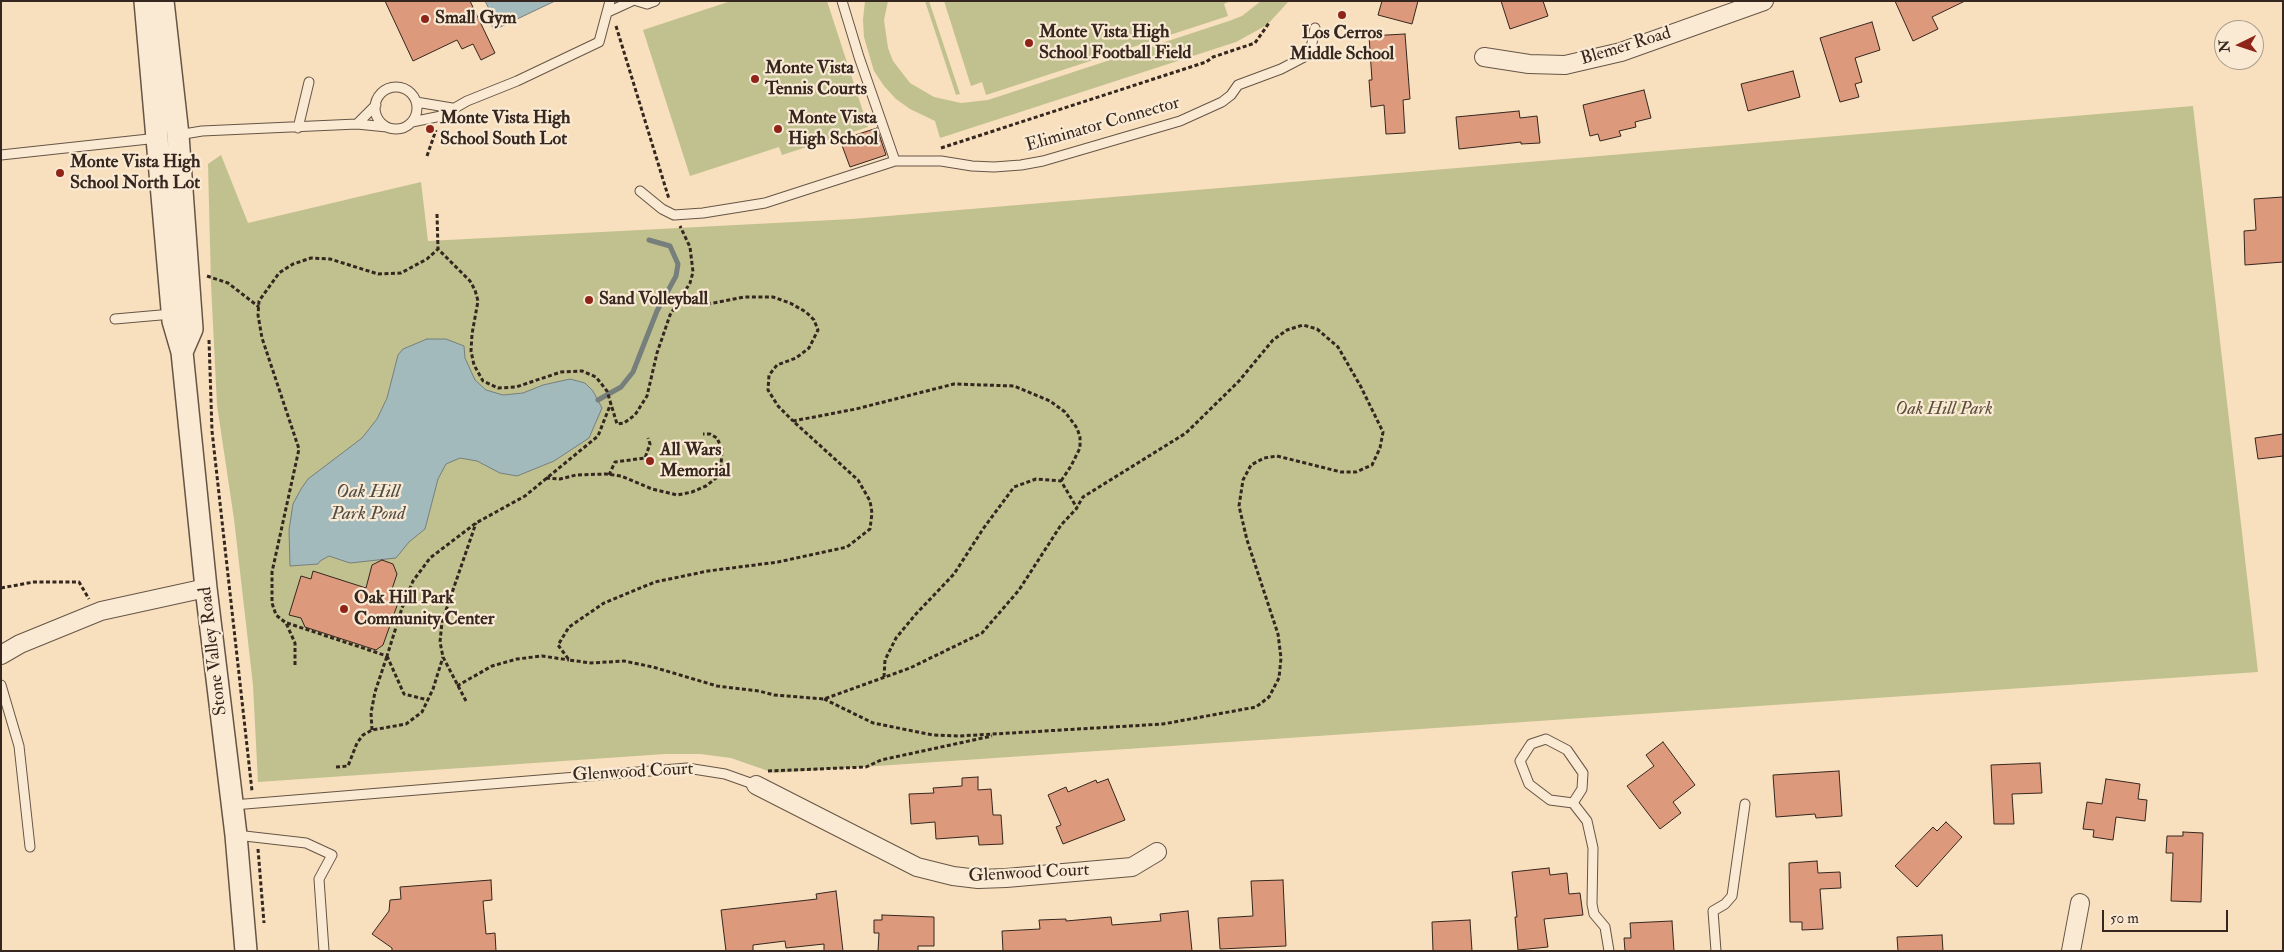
<!DOCTYPE html>
<html>
<head>
<meta charset="utf-8">
<style>
	body { margin:0 }
	#map { position:relative; width:2284px; height:952px; overflow:hidden; background:#f8dfbd; font-family:"IM FELL Double Pica",serif }
	canvas { display:block }
	.frame { position:absolute; inset:0; border:2px solid #35271f; pointer-events:none }
	.north { position:absolute; left:2214px; top:20px; width:50px; height:50px; box-sizing:border-box; background:#faead4; border:1px solid #ab9c8c; border-radius:50%; rotate:266deg; font-size:14px; font-weight:700; line-height:20px; text-align:center; color:#35271f }
	.north::after { content:''; display:block; margin:auto; width:18px; height:22px; background:#8f2418; clip-path:polygon(50% 0,100% 100%,50% 72%,0 100%) }
	.scale { position:absolute; left:2102px; top:910px; width:126px; height:22px; box-sizing:border-box; border:2px solid #35271f; border-top:0; padding-left:6px; font-size:15px; line-height:18px; white-space:nowrap; color:#35271f; -webkit-text-stroke:4px #faead4; paint-order:stroke }
</style>
</head>
<body>
<div id="map">
<canvas width="2284" height="952"></canvas>
<div class="frame"></div>
<div class="north">N</div>
<div class="scale">50 m</div>
</div>
<script>
const g = document.querySelector('canvas').getContext('2d');
g.lineJoin = 'round';
function fillPath(path, color) {
  g.fillStyle = color;
  g.fill(path, 'evenodd');
}
function shape(rows) {
  const path = new Path2D();
  for (const r of rows) {
    if (r.length === 3) {
      path.moveTo(r[0] + r[2], r[1]);
      path.arc(r[0], r[1], r[2], 0, 2 * Math.PI);
      continue;
    }
    path.moveTo(r[0], r[1]);
    for (let i = 2; i < r.length; i += 2) path.lineTo(r[i], r[i + 1]);
  }
  return path;
}
function stroke(path, color, width, dash) {
  g.strokeStyle = color;
  g.lineWidth = width;
  g.lineCap = dash ? 'butt' : 'round';
  g.setLineDash(dash || []);
  g.stroke(path);
}
function write(font, color, halo, rows, align = 'center') {
  g.font = font + ' "IM FELL Double Pica",serif';
  g.lineWidth = 4.5;
  g.setLineDash([]);
  g.textBaseline = 'middle';
  g.strokeStyle = halo;
  g.fillStyle = color;
  for (const [text, x, y, turn = 0] of rows) {
    g.save();
    g.translate(x, y);
    g.rotate((+turn || 0) * Math.PI / 180);
    g.textAlign = isNaN(turn) ? turn : align;
    if (halo) g.strokeText(text, 0, 0);
    g.fillText(text, 0, 0);
    g.restore();
  }
}
const green = shape([
	[731,1,827,1,868,127,782,155,779,147,690,176,643,30],
	[865,1,888,1,884,20,888,48,893,61,910,83,934,97,961,103,988,100,1229,21,1242,16,1261,1,1289,1,1267,25,1236,42,940,138,935,121,910,109,896,99,884,86,874,71,864,37,863,20],
	[925,1,929,1,960,94,956,95],
	[944,1,1230,1,1224,4,1228,16,986,95,982,82,971,86],
	[2193,106,2258,672,774,773,731,758,700,754,665,754,258,782,253,685,234,519,217,405,211,284,208,164,221,155,248,223,421,182,428,241,852,219]
]);
const water = shape([
	[485,1,555,1,494,30,491,24,495,21,485,1],
	[427,339,446,339,464,346,465,358,475,380,486,390,503,395,523,393,543,385,570,379,585,383,593,391,602,408,589,438,554,461,517,476,500,473,477,461,460,458,446,464,438,479,425,529,409,542,396,558,350,563,329,556,320,561,318,564,290,566,289,530,293,504,301,489,308,479,362,438,377,419,387,398,398,355,403,349,427,339]
]);
const stream = shape([
	[598,400,621,387,633,372,657,311,676,276,678,264,670,246,649,240]
]);
const building = shape([
	[385,1,470,1,495,53,481,60,473,44,462,49,457,40,413,61,385,1],
	[1382,1,1418,1,1412,24,1378,15,1382,1],
	[1501,1,1543,1,1548,16,1510,29,1501,1],
	[1895,1,1965,1,1932,17,1938,29,1913,41,1895,1],
	[1872,22,1880,50,1855,58,1862,82,1855,84,1859,97,1840,102,1820,38,1872,22],
	[1405,34,1410,99,1403,100,1405,133,1386,134,1384,105,1371,107,1369,80,1372,80,1369,36,1405,34],
	[1793,71,1800,97,1748,111,1741,84,1793,71],
	[1644,90,1651,118,1635,122,1636,127,1619,131,1621,136,1600,141,1598,134,1590,136,1583,105,1644,90],
	[1519,111,1520,118,1537,116,1540,143,1521,144,1521,142,1459,149,1456,117,1519,111],
	[877,128,886,155,850,167,840,140,877,128],
	[2283,197,2283,262,2245,265,2244,231,2256,230,2254,199,2283,197],
	[2283,434,2283,456,2258,459,2255,438,2283,434],
	[382,560,393,564,397,574,390,595,396,597,398,603,383,645,376,650,305,627,301,618,289,615,301,576,311,579,313,571,366,588,372,565,382,560],
	[1663,742,1695,785,1673,802,1681,813,1660,829,1627,786,1654,766,1646,755,1663,742],
	[2040,763,2042,793,2012,794,2014,824,1994,824,1991,765,2040,763],
	[1839,771,1842,816,1816,818,1815,814,1776,817,1773,775,1839,771],
	[978,777,978,790,991,789,993,815,1001,815,1003,844,979,845,978,836,936,839,935,822,911,824,909,794,934,793,933,788,962,786,962,778,978,777],
	[1108,779,1125,820,1063,844,1056,827,1061,825,1048,795,1066,787,1068,792,1096,780,1097,783,1108,779],
	[2106,779,2140,784,2138,799,2147,800,2145,821,2116,817,2113,840,2093,837,2094,830,2083,829,2087,802,2102,804,2106,779],
	[1946,822,1962,837,1917,887,1895,866,1933,827,1937,831,1946,822],
	[2183,832,2203,833,2201,902,2171,901,2173,853,2166,853,2167,836,2183,836,2183,832],
	[1817,861,1818,873,1840,872,1841,888,1820,889,1823,929,1802,930,1802,922,1790,922,1789,863,1817,861],
	[1549,868,1550,875,1567,873,1569,894,1580,893,1583,915,1544,919,1548,947,1518,950,1515,917,1517,917,1512,872,1549,868],
	[491,880,492,900,483,901,486,934,495,933,496,951,392,951,392,948,372,934,389,911,390,900,401,899,400,887,491,880],
	[1283,880,1286,946,1220,949,1218,918,1253,916,1251,881,1283,880],
	[836,891,843,951,824,951,824,944,786,948,785,941,753,945,753,951,726,951,721,910,817,899,816,894,836,891],
	[1188,911,1192,951,1003,951,1002,931,1040,929,1039,920,1066,919,1066,921,1111,917,1112,925,1161,921,1160,914,1188,911],
	[882,915,934,917,934,946,918,946,918,951,878,951,879,933,874,933,874,920,882,920,882,915],
	[1470,920,1472,951,1433,951,1432,922,1470,920],
	[1672,921,1674,951,1625,951,1624,938,1631,938,1630,923,1672,921],
	[1942,935,1943,951,1898,951,1897,937,1942,935]
]);
const path = shape([
	[616,26,669,199],
	[941,148,1206,62,1213,57,1255,43,1269,23],
	[427,156,436,130],
	[437,214,438,249,470,281,475,290,478,301,472,334,471,351,474,365,483,381,498,388,516,387,561,372,582,371,596,377,607,391,617,424,624,423,635,415,647,396,657,353,670,315,690,283,693,272,690,247,680,226],
	[207,276,228,283,259,307],
	[683,294,708,304,744,297,773,297,790,303,806,312,814,320,818,330,809,348,796,358,777,365,769,375,768,390,778,406,793,421],
	[209,340,212,431,252,791],
	[609,475,615,462,645,458,650,444,648,438],
	[546,478,560,479,576,475,606,474,621,476,652,489,669,493,677,495,692,492,706,486,716,478,721,466,722,449,717,438,710,434,703,434],
	[1,588,34,582,79,582,89,599],
	[287,623,387,656,402,608,413,581,430,558,476,523,525,496,598,436,611,403],
	[387,656,404,694,428,700],
	[295,665,295,643,286,623,276,615,272,603,272,572,299,449,262,338,258,315,259,301,279,273,293,264,311,258,330,259,378,274,401,273,427,259,438,249],
	[884,677,885,660,896,638,915,615,954,574,983,529,1014,487,1036,479,1061,481,1077,508,1061,525,1019,590,982,633,910,668,824,699,774,695,759,691,717,686,653,667,624,661,591,663,569,660,558,645,569,627,604,603,655,582,708,571,778,562,847,547,870,529,872,513,870,501,858,480,793,421,856,409,954,384,1014,386,1050,401,1065,412,1077,428,1080,437,1080,448,1071,466,1061,481],
	[457,686,492,666,517,659,542,656,569,660],
	[824,699,873,723,933,735,960,736,1163,724,1256,707,1269,697,1279,678,1281,658,1278,634,1247,540,1239,506,1243,480,1251,465,1264,458,1277,456,1341,472,1356,472,1372,465,1380,448,1383,432,1361,387,1338,347,1317,329,1303,325,1287,330,1273,340,1239,381,1186,433,1083,497,1077,507],
	[466,701,443,657,440,642,442,622,476,523],
	[372,730,371,713,375,692,387,656],
	[336,767,348,766,357,743,363,735,372,730,406,724,422,712,433,689,443,657],
	[768,771,866,767,881,760,992,736],
	[258,849,264,923]
]);
const service = shape([
	[637,1,647,4,655,1],
	[842,1,859,57,895,161],
	[608,12,632,1],
	[396,108,21],
	[416,102,452,108],
	[412,122,441,116,467,101,517,81,599,42,610,1],
	[357,124,376,105],
	[298,128,309,82],
	[178,135,202,131,357,124,387,127],
	[1,155,158,138],
	[640,191,662,209,674,215,703,213,765,203,895,161,941,161,972,166,994,167,1021,165,1043,161,1180,121,1222,102,1231,95,1238,85,1281,69,1304,57,1311,48,1315,28],
	[115,319,172,314],
	[1,685,19,746,30,847],
	[1573,803,1582,789,1583,773,1567,750,1546,739,1531,744,1520,761,1529,784,1550,800,1573,803,1587,821,1593,848,1592,904,1594,914,1605,927,1609,951],
	[233,805,687,768,725,774,756,785],
	[236,835,306,843,332,855,319,879,324,951],
	[1716,951,1713,911,1725,904,1732,896,1745,804]
]);
const minor = shape([
	[1484,57,1529,64,1565,65,1621,52,1764,1],
	[1,655,20,644,101,611,206,588],
	[756,785,917,867,953,876,978,879,1006,878,1132,867,1157,852],
	[2071,951,2080,903]
]);
const tertiary = shape([
	[145,1,173,321,182,352,206,588,236,835,246,951],
	[163,1,178,135,192,329,182,352]
]);
const markers = [
	[1342,15,5,"#8f2418"],
	[425,19,5,"#8f2418"],
	[1029,43,5,"#8f2418"],
	[755,79,5,"#8f2418"],
	[430,129,5,"#8f2418"],
	[778,129,5,"#8f2418"],
	[60,173,5,"#8f2418"],
	[589,300,5,"#8f2418"],
	[650,461,5,"#8f2418"],
	[344,609,5,"#8f2418"]
];
const poiNames = [
	["Small Gym",435,19],
	["Monte Vista High",1039,33],
	["School Football Field",1039,54],
	["Los Cerros",1342,34,"center"],
	["Middle School",1342,55,"center"],
	["Monte Vista",765,69],
	["Tennis Courts",765,90],
	["Monte Vista High",440,119],
	["School South Lot",440,140],
	["Monte Vista",788,119],
	["High School",788,140],
	["Monte Vista High",70,163],
	["School North Lot",70,184],
	["Sand Volleyball",599,300],
	["All Wars",660,451],
	["Memorial",660,472],
	["Oak Hill Park",354,599],
	["Community Center",354,620]
];
const streetNames = [
	["Blemer Road",1626,47,-17],
	["Eliminator Connector",1103,125,-16],
	["Stone Valley Road",214,651,-97],
	["Glenwood Court",633,773,-3],
	["Glenwood Court",1029,874,-3]
];
const parkNames = [
	["Oak Hill Park",1944,410]
];
const waterNames = [
	["Oak Hill",368,493],
	["Park Pond",368,515]
];
fillPath(green, '#c0c18f');
fillPath(water, '#a3babc');
stroke(water, '#777f7d', 1);
stroke(stream, '#777f7d', 5);
fillPath(building, '#dc997c');
stroke(building, '#35271f', 1);
stroke(service, '#665546', 11);
stroke(minor, '#665546', 20);
stroke(tertiary, '#665546', 24);
stroke(path, '#35271f', 3, [4, 2.5]);
stroke(service, '#faead4', 9);
stroke(minor, '#faead4', 18);
stroke(tertiary, '#faead4', 21);
for (const [x, y, r, color] of markers) {
  const dot = new Path2D();
  dot.arc(x, y, r, 0, 2 * Math.PI);
  g.fillStyle = color;
  g.fill(dot);
  stroke(dot, '#faead4', 2);
}
write('bold 18px', '#35271f', '#faead4', poiNames, 'left');
write('18px', '#35271f', '#faead4', streetNames);
write('italic 18px', '#584e3b', '#faead4', parkNames);
write('italic 19px', '#504c46', '#faead4', waterNames);
</script>
</body>
</html>
